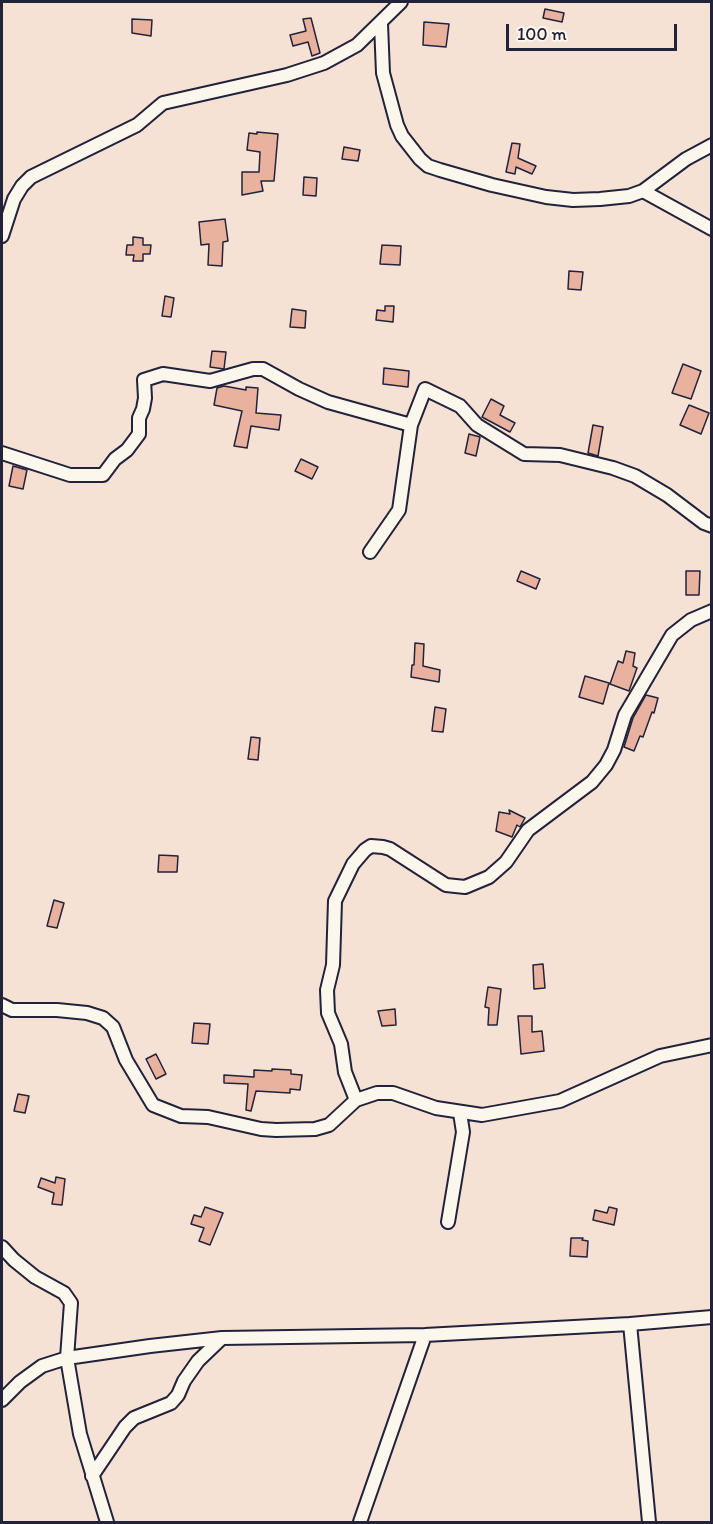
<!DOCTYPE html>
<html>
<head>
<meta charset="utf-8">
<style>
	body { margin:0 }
	#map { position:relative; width:713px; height:1524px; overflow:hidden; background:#f6e2d5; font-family:Itim,sans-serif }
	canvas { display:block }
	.frame { position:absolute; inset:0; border:3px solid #22223b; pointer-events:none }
	.scale { position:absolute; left:506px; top:24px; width:171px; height:27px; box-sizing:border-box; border:3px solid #22223b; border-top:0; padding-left:8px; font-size:18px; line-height:21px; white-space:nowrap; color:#22223b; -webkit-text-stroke:4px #fbf7ec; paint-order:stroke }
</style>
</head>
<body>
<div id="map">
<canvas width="713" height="1524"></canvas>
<div class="frame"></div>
<div class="scale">100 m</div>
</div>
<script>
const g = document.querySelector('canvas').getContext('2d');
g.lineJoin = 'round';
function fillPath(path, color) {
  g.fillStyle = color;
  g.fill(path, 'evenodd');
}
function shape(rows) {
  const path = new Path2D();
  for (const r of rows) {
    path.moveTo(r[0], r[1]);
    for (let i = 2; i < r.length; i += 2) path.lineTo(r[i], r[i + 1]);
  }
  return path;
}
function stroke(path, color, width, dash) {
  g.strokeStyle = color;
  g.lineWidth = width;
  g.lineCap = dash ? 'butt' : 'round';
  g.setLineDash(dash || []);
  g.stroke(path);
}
const building = shape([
	[545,9,564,13,562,22,543,18,545,9],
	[311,18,320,53,312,56,308,42,293,46,290,35,306,31,303,19,311,18],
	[132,19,152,20,151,36,132,33,132,19],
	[424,22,449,24,446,47,423,45,424,22],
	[257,132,278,134,274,181,261,181,263,191,242,195,242,172,259,172,260,152,247,150,249,133,257,134,257,132],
	[512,143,520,144,518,158,536,166,532,174,516,167,515,174,506,172,512,143],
	[344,147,360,150,358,161,342,159,344,147],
	[304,177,317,178,316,196,303,195,304,177],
	[225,219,228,241,223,242,222,266,208,265,209,244,201,245,199,222,225,219],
	[133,237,143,238,143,245,151,245,150,254,143,254,143,261,133,261,134,255,126,255,127,245,133,245,133,237],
	[382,245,401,246,400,265,380,264,382,245],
	[569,271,583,272,581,290,568,289,569,271],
	[165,296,174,298,171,317,162,316,165,296],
	[385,306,394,306,393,322,376,320,377,310,385,311,385,306],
	[292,309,306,311,305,328,290,327,292,309],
	[212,351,226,352,224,369,210,367,212,351],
	[683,364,701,371,691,399,672,393,683,364],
	[384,368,409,371,408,387,383,384,384,368],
	[224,386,246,390,246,387,258,388,256,413,281,415,279,430,251,426,247,448,234,446,242,411,214,405,217,388,224,386],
	[491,399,504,406,500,415,515,423,510,432,482,417,491,399],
	[689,405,709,413,701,434,680,425,689,405],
	[593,425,603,427,598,456,588,453,593,425],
	[469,434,480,437,476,456,465,453,469,434],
	[301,459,318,467,312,479,295,471,301,459],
	[13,466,27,470,23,489,9,486,13,466],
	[521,571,540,579,536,589,517,581,521,571],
	[686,571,700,571,699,595,686,595,686,571],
	[415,643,424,644,423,666,440,670,439,682,411,677,412,665,414,665,415,643],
	[626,651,635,653,633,666,637,668,629,691,610,684,618,661,623,663,626,651],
	[585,676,609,683,603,704,579,697,585,676],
	[646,695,658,698,654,713,652,712,643,737,640,736,634,751,624,747,633,718,646,695],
	[435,707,446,709,443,732,432,731,435,707],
	[251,737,260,738,258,760,248,759,251,737],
	[509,810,525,818,520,827,517,825,512,837,496,831,499,812,510,814,509,810],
	[159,855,178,856,177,872,158,872,159,855],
	[54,900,64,903,57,928,47,926,54,900],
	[543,964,545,988,534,989,533,965,543,964],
	[488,987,501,989,497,1025,488,1025,489,1008,485,1007,488,987],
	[395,1009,396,1025,382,1026,378,1011,395,1009],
	[518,1016,532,1016,532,1032,542,1031,544,1051,521,1054,518,1016],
	[194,1023,210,1024,208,1044,192,1043,194,1023],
	[156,1054,166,1074,156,1079,146,1059,156,1054],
	[272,1069,291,1070,291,1074,302,1075,300,1090,290,1089,290,1093,256,1091,251,1111,246,1110,248,1084,224,1083,224,1075,254,1077,254,1070,272,1071,272,1069],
	[18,1094,29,1096,25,1113,14,1111,18,1094],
	[56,1177,65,1179,62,1205,52,1204,54,1193,38,1187,41,1178,55,1183,56,1177],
	[205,1207,223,1213,210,1245,199,1241,204,1228,191,1224,194,1215,201,1217,205,1207],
	[609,1207,617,1209,614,1225,593,1220,595,1210,607,1213,609,1207],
	[571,1238,583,1238,582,1240,588,1241,587,1257,570,1256,571,1238]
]);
const street = shape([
	[381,24,383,73,397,125,402,136,420,159,428,166,440,170,492,185,546,197,573,200,600,199,629,196,643,191,686,159,712,145],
	[643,191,712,229],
	[2,236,14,199,22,186,31,177,137,125,163,103,287,75,324,63,357,45,401,2],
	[2,453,70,475,103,475,115,459,127,450,139,434,139,418,143,409,145,398,144,380,163,374,210,381,253,369,263,369,299,389,328,402,411,425,425,389,460,406,477,425,524,454,560,455,613,468,635,476,667,495,704,523,712,526],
	[370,552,399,510,411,425],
	[2,1005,12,1010,57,1010,87,1013,103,1018,113,1027,126,1060,153,1105,181,1116,208,1117,261,1129,276,1130,315,1129,329,1125,356,1100,377,1093,393,1093,436,1108,482,1115,560,1101,660,1056,712,1045],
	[356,1100,345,1072,341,1044,328,1013,327,990,333,965,335,901,353,864,365,850,371,846,383,847,390,849,446,885,465,887,489,877,506,862,528,830,592,782,606,765,614,750,625,715,672,635,691,620,712,611],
	[448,1222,463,1132,460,1113],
	[2,1247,14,1260,35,1277,64,1293,71,1303,67,1358,80,1434,107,1522],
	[630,1324,649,1522],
	[2,1400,20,1382,42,1366,67,1358,150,1346,222,1338,425,1335,630,1324,712,1317],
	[92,1476,125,1427,134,1418,171,1403,178,1395,184,1381,198,1361,222,1338],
	[360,1522,425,1335]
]);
fillPath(building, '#e9b29e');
stroke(building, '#22223b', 1.5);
stroke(street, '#22223b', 16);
stroke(street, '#fbf7ec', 12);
</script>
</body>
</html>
